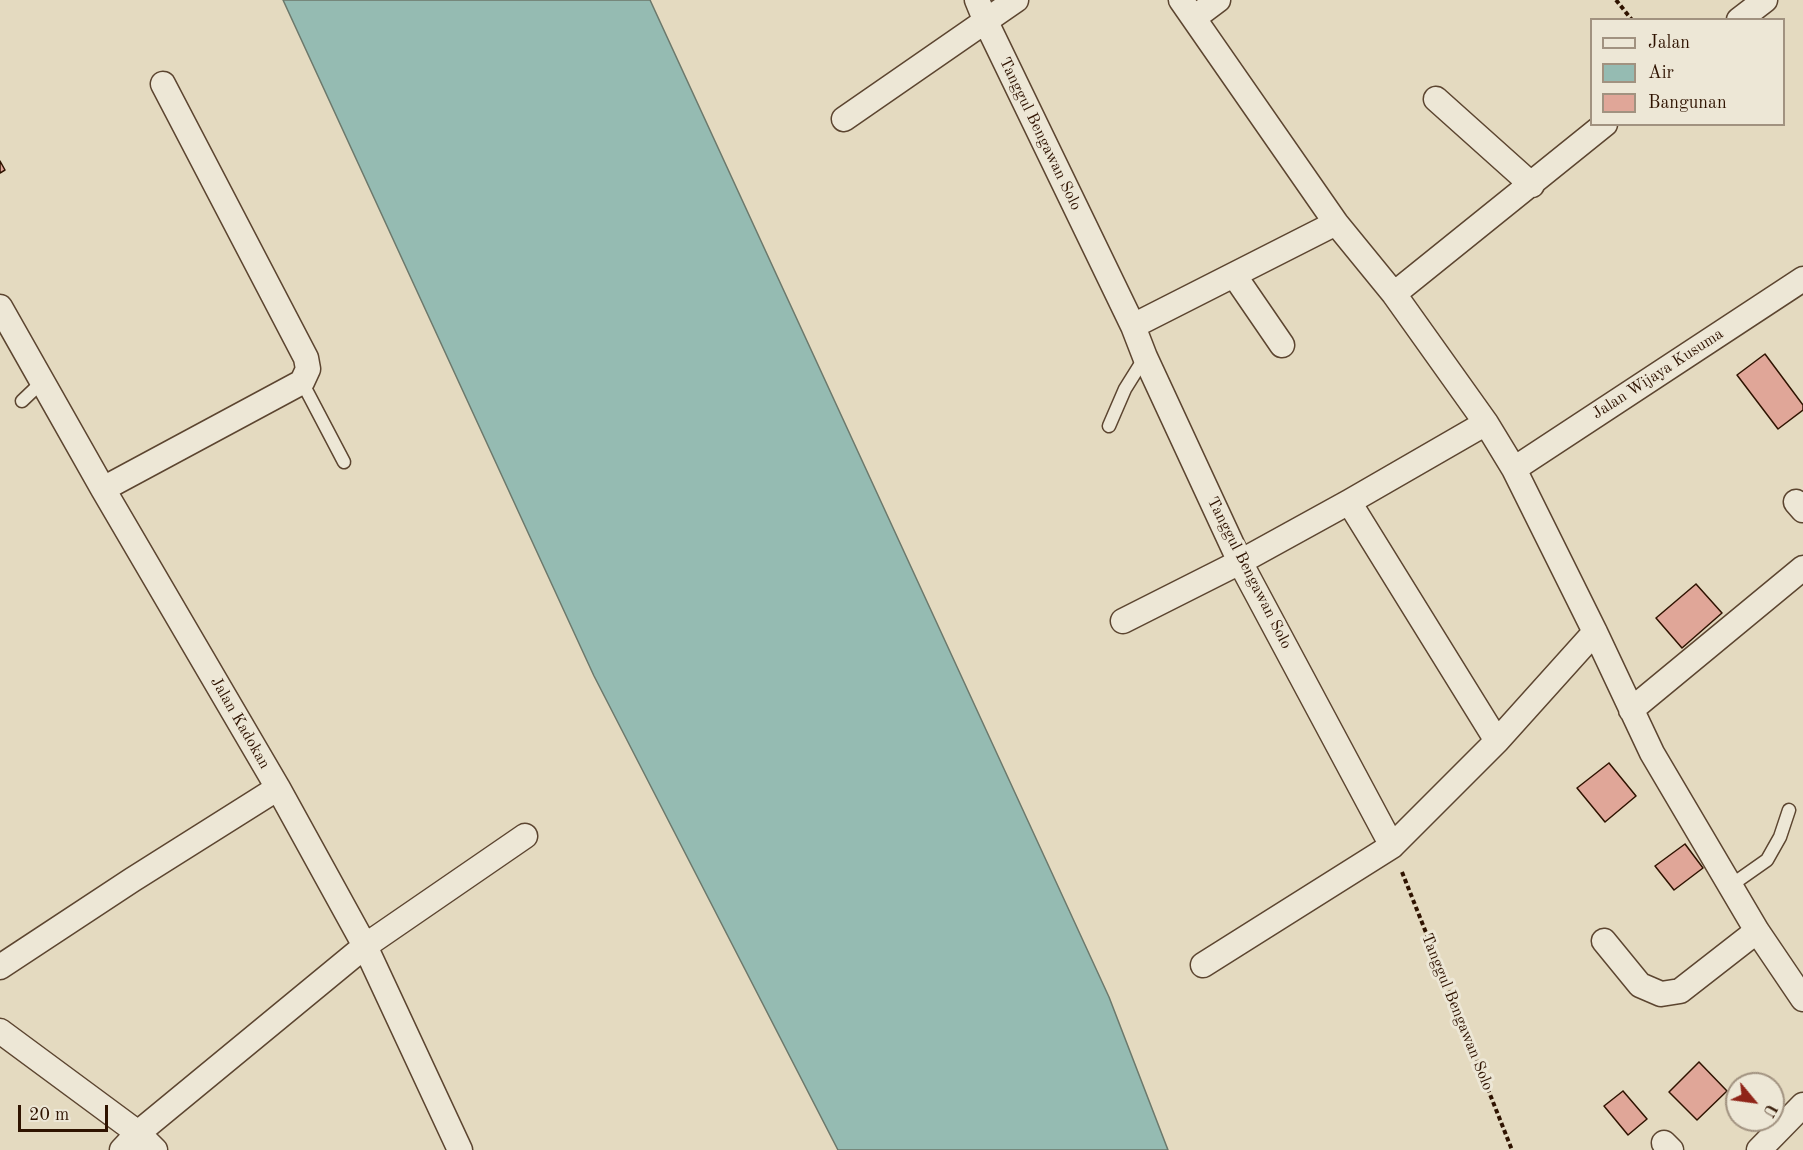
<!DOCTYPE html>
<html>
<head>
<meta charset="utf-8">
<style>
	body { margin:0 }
	#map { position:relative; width:1803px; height:1150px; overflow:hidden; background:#e4dac0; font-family:"Old Standard TT",serif }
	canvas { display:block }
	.legend { position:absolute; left:1590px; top:18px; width:195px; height:108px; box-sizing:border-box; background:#ede7d6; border:2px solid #a19280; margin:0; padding:8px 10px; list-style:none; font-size:18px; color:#2f1300 }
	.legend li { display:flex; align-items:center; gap:12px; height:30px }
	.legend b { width:30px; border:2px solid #a19280 }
	.north { position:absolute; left:1725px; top:1072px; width:60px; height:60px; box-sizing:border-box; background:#ede7d6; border:2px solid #a19280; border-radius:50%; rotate:119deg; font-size:16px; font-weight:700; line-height:24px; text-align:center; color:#2f1300 }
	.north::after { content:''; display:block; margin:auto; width:21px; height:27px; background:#8f2418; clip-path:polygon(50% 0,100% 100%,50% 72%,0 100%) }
	.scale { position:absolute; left:18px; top:1105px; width:90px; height:27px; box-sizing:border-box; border:3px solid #2f1300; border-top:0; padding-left:8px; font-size:18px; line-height:21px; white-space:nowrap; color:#2f1300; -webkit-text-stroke:4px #ede7d6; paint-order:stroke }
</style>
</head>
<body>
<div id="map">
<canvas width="1803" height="1150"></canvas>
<ul class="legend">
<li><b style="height:8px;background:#ede7d6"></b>Jalan</li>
<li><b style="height:16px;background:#95bbb2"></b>Air</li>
<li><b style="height:16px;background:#e0a698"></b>Bangunan</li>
</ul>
<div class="north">U</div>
<div class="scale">20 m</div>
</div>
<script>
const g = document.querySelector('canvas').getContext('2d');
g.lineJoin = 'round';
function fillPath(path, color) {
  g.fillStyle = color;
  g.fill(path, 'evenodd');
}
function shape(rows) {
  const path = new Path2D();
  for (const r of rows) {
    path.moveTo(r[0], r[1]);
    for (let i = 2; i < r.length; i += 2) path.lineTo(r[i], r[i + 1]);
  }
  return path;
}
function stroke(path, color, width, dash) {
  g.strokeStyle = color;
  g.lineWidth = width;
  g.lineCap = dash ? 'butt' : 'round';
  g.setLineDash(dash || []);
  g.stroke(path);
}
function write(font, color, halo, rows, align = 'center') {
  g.font = font + ' "Old Standard TT",serif';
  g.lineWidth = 6;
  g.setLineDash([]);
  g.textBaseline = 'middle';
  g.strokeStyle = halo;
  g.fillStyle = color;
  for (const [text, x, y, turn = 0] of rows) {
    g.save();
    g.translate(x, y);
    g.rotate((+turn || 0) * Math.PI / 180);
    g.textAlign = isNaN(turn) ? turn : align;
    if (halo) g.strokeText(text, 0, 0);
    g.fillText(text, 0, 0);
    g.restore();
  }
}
const water = shape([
	[283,0,650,0,1109,997,1168,1150,838,1150,594,676,283,0]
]);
const building = shape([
	[0,161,5,170,0,173,0,161],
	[1765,354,1803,405,1803,410,1778,429,1737,375,1765,354],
	[1696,584,1722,613,1682,648,1656,618,1696,584],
	[1609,763,1636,796,1605,822,1577,788,1609,763],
	[1685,844,1703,868,1674,890,1655,866,1685,844],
	[1699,1062,1727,1091,1697,1120,1669,1092,1699,1062],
	[1623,1091,1647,1119,1628,1135,1604,1106,1623,1091]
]);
const path = shape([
	[1616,0,1632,20],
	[1402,872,1512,1150]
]);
const lane = shape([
	[302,382,344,462],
	[22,401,43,381],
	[1109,426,1125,389,1145,357],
	[1730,886,1767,860,1780,837,1789,810]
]);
const street = shape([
	[977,0,986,22,1133,326,1145,357,1240,562,1392,846],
	[1181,0,1336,223,1394,294,1486,423,1514,469,1595,632,1652,753,1757,931,1803,999],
	[1194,18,1218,0],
	[1739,20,1765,0],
	[1436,99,1532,185],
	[844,119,1016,0],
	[1234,275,1282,345],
	[1394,294,1605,124],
	[0,307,103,489,278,788,365,946,460,1150],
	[1133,326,1336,223],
	[1514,469,1803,279],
	[103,489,302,382,308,369,306,358,163,84],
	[1349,502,1497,741],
	[1796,502,1803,510],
	[1123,621,1240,562,1349,502,1486,423],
	[1631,710,1803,568],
	[1604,941,1640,985,1661,994,1680,991,1757,931],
	[1203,965,1392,846,1497,741,1595,632],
	[0,967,132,880,278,788],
	[0,1031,138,1133,155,1150],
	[1664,1143,1671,1150],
	[122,1150,138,1133,365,946,525,836],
	[1759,1150,1803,1105]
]);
const streetNames = [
	["Tanggul Bengawan Solo",1040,134,64],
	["Jalan Wijaya Kusuma",1658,374,-33],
	["Tanggul Bengawan Solo",1249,573,63],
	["Jalan Kadokan",240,723,60],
	["Tanggul Bengawan Solo",1457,1012,68]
];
fillPath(water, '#95bbb2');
stroke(water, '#6c786b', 1.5);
fillPath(building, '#e0a698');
stroke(building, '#2f1300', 1.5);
stroke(lane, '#5c4530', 15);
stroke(street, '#5c4530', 27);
stroke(path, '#2f1300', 4, [4.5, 3]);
stroke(lane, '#ede7d6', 12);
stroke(street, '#ede7d6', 24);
write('16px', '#2f1300', '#ede7d6', streetNames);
</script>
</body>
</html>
